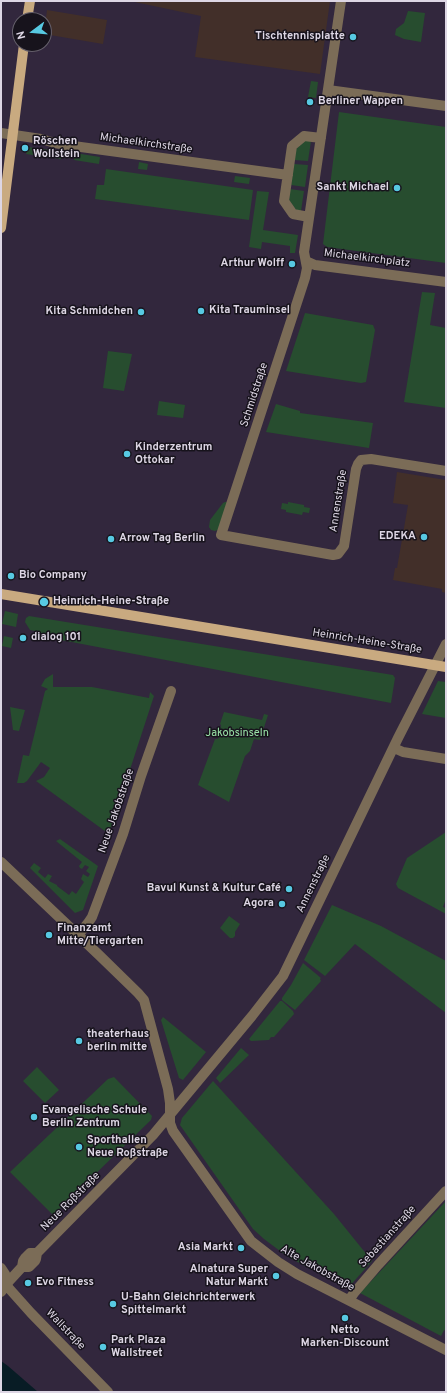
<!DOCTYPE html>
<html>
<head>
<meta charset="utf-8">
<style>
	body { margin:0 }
	#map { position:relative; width:447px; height:1393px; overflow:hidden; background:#32273d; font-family:Overpass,sans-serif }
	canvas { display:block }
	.frame { position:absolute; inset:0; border:2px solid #ddd6e4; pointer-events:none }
	.north { position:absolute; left:12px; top:12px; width:40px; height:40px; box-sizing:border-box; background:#17131c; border:1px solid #66616c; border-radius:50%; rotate:254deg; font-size:11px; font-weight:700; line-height:16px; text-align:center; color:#ddd6e4 }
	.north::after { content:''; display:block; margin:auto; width:14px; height:18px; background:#57c9e2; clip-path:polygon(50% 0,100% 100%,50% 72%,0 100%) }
</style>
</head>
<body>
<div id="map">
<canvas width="447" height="1393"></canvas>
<div class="frame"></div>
<div class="north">N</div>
</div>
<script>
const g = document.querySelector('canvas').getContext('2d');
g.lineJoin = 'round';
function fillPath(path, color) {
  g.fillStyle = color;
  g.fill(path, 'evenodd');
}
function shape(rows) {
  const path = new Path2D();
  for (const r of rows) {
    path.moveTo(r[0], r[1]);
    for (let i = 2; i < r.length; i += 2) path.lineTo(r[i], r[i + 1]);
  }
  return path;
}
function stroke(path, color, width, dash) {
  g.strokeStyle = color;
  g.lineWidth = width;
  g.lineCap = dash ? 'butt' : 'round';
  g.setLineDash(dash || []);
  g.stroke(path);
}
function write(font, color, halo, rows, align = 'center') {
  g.font = font + ' Overpass,sans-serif';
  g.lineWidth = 3;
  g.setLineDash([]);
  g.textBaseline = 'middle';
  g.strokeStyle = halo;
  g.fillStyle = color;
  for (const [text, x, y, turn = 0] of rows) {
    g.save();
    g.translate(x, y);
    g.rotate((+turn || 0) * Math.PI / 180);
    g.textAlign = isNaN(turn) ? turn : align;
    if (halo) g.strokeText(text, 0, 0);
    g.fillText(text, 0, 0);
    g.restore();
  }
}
const commercial = shape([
	[130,1,330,1,320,74,195,57,201,16],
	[47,10,107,20,103,44,44,34],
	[397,472,446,480,446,593,442,592,442,589,393,580,395,568,397,568,408,505,393,503]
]);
const green = shape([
	[408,11,425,13,421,42,404,39,395,35,396,29,404,23],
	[311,81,318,82,316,98,308,97],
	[339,112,446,127,446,263,327,247,323,244],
	[306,140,311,141,308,161,294,160,296,149],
	[28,147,58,151,61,155,61,159,26,154],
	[75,153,100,157,99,164,74,160],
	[139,162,148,164,147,170,138,169],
	[294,164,308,165,305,187,291,185],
	[106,169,253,190,249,220,95,199,97,185,104,185],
	[235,176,250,178,249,184,234,182],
	[290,189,304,191,301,211,296,210,289,200],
	[257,191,269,192,263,230,298,235,295,253,290,253,290,246,262,242,261,249,249,247],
	[422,292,435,293,430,325,446,328,446,408,404,402],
	[305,313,373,325,375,330,366,382,361,383,286,371],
	[108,351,132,354,124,391,103,388],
	[159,401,185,405,183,418,157,415],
	[276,404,300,411,300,413,373,423,369,448,266,432],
	[225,502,227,502,220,529,215,531,211,530,209,527,210,520,223,503],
	[288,502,304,505,304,507,310,508,309,513,303,512,302,515,286,512,286,510,281,509,282,503,288,504],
	[5,611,18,614,16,627,2,624],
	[29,616,393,675,395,678,391,703,40,636,40,632,30,630,25,622,26,618],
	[4,636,13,638,11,648,2,646],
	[53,674,53,687,92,687,149,698,150,692,154,696,109,834,36,781,44,777,50,768,41,762,27,781,24,783,17,783,23,755,29,756,45,691,48,689,41,686,45,679],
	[438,681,446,682,446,718,422,714],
	[10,707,25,710,19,731,13,730],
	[224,712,262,720,264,714,268,715,260,740,254,739,250,751,245,756,229,802,198,785,215,739,218,739,221,725,220,724],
	[446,832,446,899,443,907,446,908,446,914,398,888,396,884,407,858],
	[60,839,98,866,83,910,75,913,30,868,34,863,41,868,38,872,45,878,48,874,52,876,49,881,57,885,57,886,69,895,72,891,76,894,84,882,81,879,83,874,88,877,90,874,86,871,89,867,85,865,82,869,80,868,79,866,82,862,56,841],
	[332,905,381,926,446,961,446,1013,355,944,325,976,304,960],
	[229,916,240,924,235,932,235,936,233,938,230,938,220,928],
	[303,963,321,978,320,979,321,981,295,1010,282,1000,282,998,291,985],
	[280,1001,282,1001,293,1011,294,1014,274,1037,271,1037,269,1040,251,1041,249,1039],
	[163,1017,206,1052,183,1080,179,1078,161,1020],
	[241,1048,249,1055,220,1083,216,1078],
	[37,1067,59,1090,45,1103,23,1081],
	[114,1077,152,1116,151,1120,53,1215,10,1172,108,1079],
	[213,1081,334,1214,372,1261,348,1288,288,1257,264,1239,253,1229,180,1125,182,1118],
	[446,1201,446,1331,444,1330,441,1336,360,1293]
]);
const water = shape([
	[1,1361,8,1366,38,1392,1,1392]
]);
const minor = shape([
	[341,1,304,252,307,268,305,278,221,535,333,555,338,554,344,546,356,469,358,464,361,460,371,459,446,471],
	[328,90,446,106],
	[1,133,41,139,55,143,66,145,288,175],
	[309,217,293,214,284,201,292,146,304,136,321,138],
	[306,261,315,265,446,282],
	[394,748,403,752,446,759],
	[1,862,99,955,138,993,144,1000,168,1089,170,1103,170,1123,173,1131,251,1241,278,1262,297,1274,446,1350],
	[78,935,88,923,92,917,123,834,141,776,171,691],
	[22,1267,23,1261,25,1258,30,1253,37,1253],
	[1,1268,5,1274,6,1285],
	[1,1284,6,1285,31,1313,108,1392],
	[1,1292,10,1280,22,1267,29,1267,35,1261,36,1259,37,1253,153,1135,252,1016,283,976,398,738,446,644],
	[349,1300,354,1293,378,1265,446,1191]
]);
const major = shape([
	[27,20,30,1],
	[1,228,24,44],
	[1,594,446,667]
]);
const markers = [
	[353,37,4,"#57c9e2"],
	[310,102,4,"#57c9e2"],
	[25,148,4,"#57c9e2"],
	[397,188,4,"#57c9e2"],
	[292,264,4,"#57c9e2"],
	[201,311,4,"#57c9e2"],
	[141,312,4,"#57c9e2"],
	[127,454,4,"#57c9e2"],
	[424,537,4,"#57c9e2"],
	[111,539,4,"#57c9e2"],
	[11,576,4,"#57c9e2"],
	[44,602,5,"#57c9e2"],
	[23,638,4,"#57c9e2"],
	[289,889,4,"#57c9e2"],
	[282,904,4,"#57c9e2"],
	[49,935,4,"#57c9e2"],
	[79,1041,4,"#57c9e2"],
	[34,1117,4,"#57c9e2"],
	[79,1147,4,"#57c9e2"],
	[241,1248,4,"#57c9e2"],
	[276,1276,4,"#57c9e2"],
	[28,1283,4,"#57c9e2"],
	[113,1304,4,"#57c9e2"],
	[345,1318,4,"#57c9e2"],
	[103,1347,4,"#57c9e2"]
];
const poiNames = [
	["Tischtennisplatte",345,37,"right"],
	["Berliner Wappen",318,102],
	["Röschen",33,142],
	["Wollstein",33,155],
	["Sankt Michael",389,188,"right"],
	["Arthur Wolff",284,264,"right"],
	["Kita Trauminsel",209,311],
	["Kita Schmidchen",133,312,"right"],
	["Kinderzentrum",135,448],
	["Ottokar",135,461],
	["EDEKA",416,537,"right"],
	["Arrow Tag Berlin",119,539],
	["Bio Company",19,576],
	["Heinrich-Heine-Straße",53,602],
	["dialog 101",31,638],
	["Bavul Kunst & Kultur Café",281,889,"right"],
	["Agora",274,904,"right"],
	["Finanzamt",57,929],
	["Mitte/Tiergarten",57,942],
	["theaterhaus",87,1035],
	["berlin mitte",87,1048],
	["Evangelische Schule",42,1111],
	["Berlin Zentrum",42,1124],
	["Sporthallen",87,1141],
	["Neue Roßstraße",87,1154],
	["Asia Markt",233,1248,"right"],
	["Alnatura Super",268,1270,"right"],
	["Natur Markt",268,1283,"right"],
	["Evo Fitness",36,1283],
	["U-Bahn Gleichrichterwerk",121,1298],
	["Spittelmarkt",121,1311],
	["Netto",345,1331,"center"],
	["Marken-Discount",345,1344,"center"],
	["Park Plaza",111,1341],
	["Wallstreet",111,1354]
];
const streetNames = [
	["Michaelkirchstraße",146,144,8],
	["Michaelkirchplatz",367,259,7],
	["Schmidstraße",255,395,-72],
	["Annenstraße",339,501,-81],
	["Heinrich-Heine-Straße",367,642,9],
	["Neue Jakobstraße",117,811,-71],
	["Annenstraße",314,884,-64],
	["Neue Roßstraße",71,1202,-45],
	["Sebastianstraße",388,1237,-48],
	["Alte Jakobstraße",317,1269,29],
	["Wallstraße",65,1330,46]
];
const parkNames = [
	["Jakobsinseln",237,734]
];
fillPath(commercial, '#422f29');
fillPath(green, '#274d2f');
fillPath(water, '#081c25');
stroke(minor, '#7b6c57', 10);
stroke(major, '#c9aa80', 10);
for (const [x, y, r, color] of markers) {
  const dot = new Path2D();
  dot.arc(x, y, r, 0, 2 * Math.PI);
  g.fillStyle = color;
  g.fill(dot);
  stroke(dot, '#17131c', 1.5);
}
write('bold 11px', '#ddd6e4', '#17131c', poiNames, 'left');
write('11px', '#ddd6e4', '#17131c', streetNames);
write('11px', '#99e2a7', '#17131c', parkNames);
</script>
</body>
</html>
